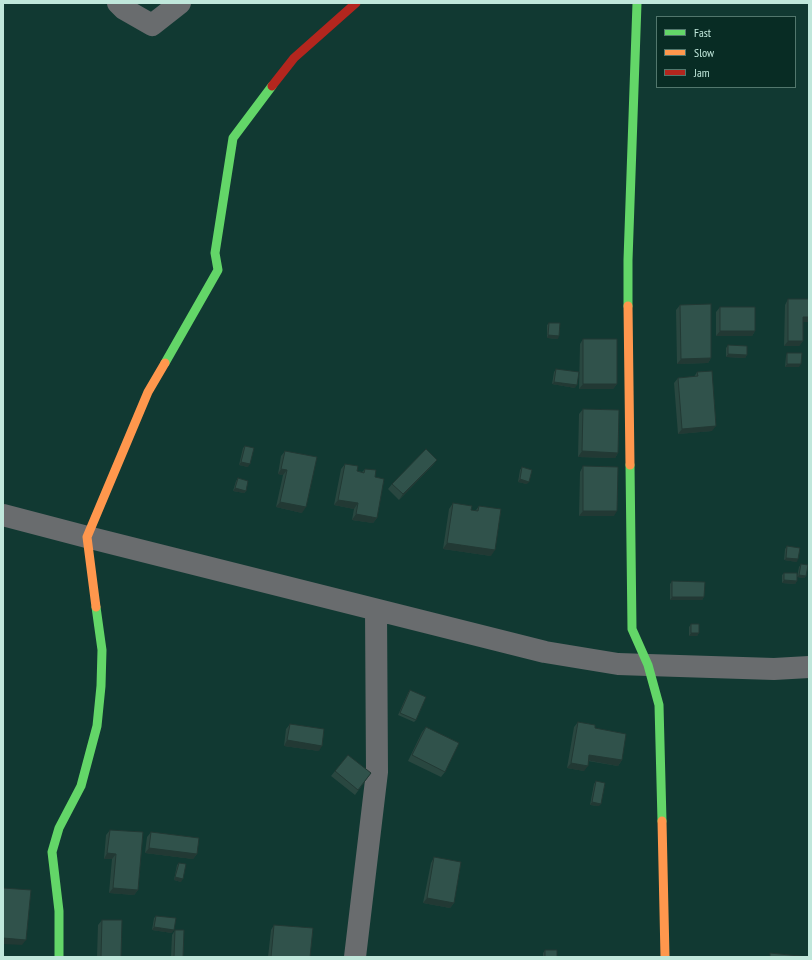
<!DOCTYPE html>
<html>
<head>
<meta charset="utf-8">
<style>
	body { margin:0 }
	#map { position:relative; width:812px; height:960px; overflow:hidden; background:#113932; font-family:"PT Sans Narrow",sans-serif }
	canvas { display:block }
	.frame { position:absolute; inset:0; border:4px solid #c0e7db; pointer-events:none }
	.legend { position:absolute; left:656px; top:16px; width:140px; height:72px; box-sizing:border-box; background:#082c24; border:1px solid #52776d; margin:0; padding:5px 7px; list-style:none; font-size:12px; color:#c0e7db }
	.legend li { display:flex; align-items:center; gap:8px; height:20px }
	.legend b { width:20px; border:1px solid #52776d }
</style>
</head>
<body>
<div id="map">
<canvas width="812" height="960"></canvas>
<div class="frame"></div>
<ul class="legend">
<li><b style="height:5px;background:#63d668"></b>Fast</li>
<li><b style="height:5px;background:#ff974d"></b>Slow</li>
<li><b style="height:5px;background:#b3261e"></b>Jam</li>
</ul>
</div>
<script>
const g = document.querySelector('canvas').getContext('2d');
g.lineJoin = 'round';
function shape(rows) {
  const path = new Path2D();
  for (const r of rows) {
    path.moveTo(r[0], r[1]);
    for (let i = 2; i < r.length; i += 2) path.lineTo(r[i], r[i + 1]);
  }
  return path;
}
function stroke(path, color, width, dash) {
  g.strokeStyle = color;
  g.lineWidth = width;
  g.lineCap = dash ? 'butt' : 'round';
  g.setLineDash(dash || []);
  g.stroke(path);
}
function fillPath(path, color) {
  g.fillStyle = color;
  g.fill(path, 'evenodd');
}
const street = shape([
	[118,3,124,9,152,25,180,3],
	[3,515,87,537,545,652,618,664,648,665,774,669,809,667],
	[355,957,377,772,376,610]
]);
const fast = shape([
	[628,306,628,260,637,3],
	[165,363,218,270,215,253,233,138,272,86],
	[630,465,632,629,648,665,659,705,662,821],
	[59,957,59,911,52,852,59,828,81,786,97,726,101,686,102,650,96,607]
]);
const slow = shape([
	[628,306,630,465],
	[96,607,87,537,148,392,165,363],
	[662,821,665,957]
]);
const jam = shape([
	[272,86,294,58,356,3]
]);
const wall = shape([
	[788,299,803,322,803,341,799,346,784,346,785,305],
	[680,305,711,358,708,363,677,364,676,310],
	[720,307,755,331,752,336,716,336,716,312],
	[549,323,558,339,547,338,547,325],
	[583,339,617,384,613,389,579,389,580,344],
	[728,345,747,355,745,358,726,357,726,348],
	[787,353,799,367,785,367,786,356],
	[556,369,575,388,552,384,554,372],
	[697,372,712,431,678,434,674,383,678,378,694,377],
	[583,409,618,453,615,458,578,457,579,414],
	[245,446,248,467,239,465,243,448],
	[285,451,302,513,276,507,283,475,278,474,281,456],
	[437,460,433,465,399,500,388,489,392,484],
	[345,464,357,471,362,472,365,469,375,477,377,518,373,523,352,520,354,509,334,505,341,469],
	[583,466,614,516,579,516,580,472],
	[522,467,527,484,518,482,520,470],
	[238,478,246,491,244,493,233,491,236,481],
	[453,503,471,510,476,510,479,506,491,556,443,549,449,509],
	[787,546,797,562,784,560,785,549],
	[801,564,806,576,804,578,797,577,799,567],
	[784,573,797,581,795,584,782,583,782,575],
	[672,581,704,597,702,600,670,600,670,584],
	[691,624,699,633,697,636,689,636,689,627],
	[410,690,416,720,414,722,398,715,408,693],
	[578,722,595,728,622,760,618,766,588,761,584,771,567,768,574,727],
	[290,724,319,751,284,746,286,729],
	[426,727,445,772,441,777,408,761,422,732],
	[335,771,371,773,355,795,331,776],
	[596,781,599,806,590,805,594,784],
	[110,830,138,890,134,895,109,893,112,859,104,859,106,835],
	[151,832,197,854,193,859,145,853,147,837],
	[434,857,454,903,450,908,423,903,431,863],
	[179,863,181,882,174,880,177,865],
	[156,916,172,933,152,930,154,918],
	[102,920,121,957,97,957,98,925],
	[274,925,310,957,268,957,271,930],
	[175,930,183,957,171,957,172,935],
	[545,950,557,957,543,957,543,953]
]);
const shadedWall = shape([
	[803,317,809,317,809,322,799,322],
	[720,331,755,331,752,336,716,336],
	[548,335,559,336,558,339,547,338],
	[788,341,803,341,799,346,784,346],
	[728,354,747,355,745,358,726,357],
	[711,358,708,363,677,364,681,359],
	[787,364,801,364,799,367,785,367],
	[554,382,577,385,575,388,552,384],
	[583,384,617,384,613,389,579,389],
	[716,426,712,431,678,434,682,429],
	[582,451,618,453,615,458,578,457],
	[437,460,433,465,399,500,403,494],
	[241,462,250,464,248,467,239,465],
	[281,469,287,470,283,475,278,474],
	[520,479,529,482,527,484,518,482],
	[235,488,246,491,244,493,233,491],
	[338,500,358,503,354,509,334,505],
	[280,502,306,507,302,513,276,507],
	[583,511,617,511,614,516,579,516],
	[356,514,377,518,373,523,352,520],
	[447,543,495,550,491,556,443,549],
	[786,558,798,559,797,562,784,560],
	[799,575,806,576,804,578,797,577],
	[784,580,797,581,795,584,782,583],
	[672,597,704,597,702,600,670,600],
	[691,633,699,633,697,636,689,636],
	[287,740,322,746,319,751,284,746],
	[589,755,622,760,618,766,586,760],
	[571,763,588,766,584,771,567,768],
	[592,802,601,804,599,806,590,805],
	[149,848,197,854,193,859,145,853],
	[107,853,116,854,112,859,104,859],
	[175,877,183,879,181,882,174,880],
	[113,888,138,890,134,895,109,893],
	[427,898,454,903,450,908,423,903],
	[154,927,174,930,172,933,152,930],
	[3,938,26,940,22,945,3,944]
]);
const building = shape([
	[788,299,809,299,809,317,803,317,803,341,788,341,788,299],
	[711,304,711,358,681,359,680,305,711,304],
	[720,307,755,307,755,331,720,331,720,307],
	[549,323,560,323,559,336,548,335,549,323],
	[583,339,617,339,617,384,583,384,583,339],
	[728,345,747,346,747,355,728,354,728,345],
	[787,353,802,353,801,364,787,364,787,353],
	[556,369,579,372,577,385,554,382,556,369],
	[712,371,716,426,682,429,678,378,698,376,697,372,712,371],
	[583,409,619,410,618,453,582,451,583,409],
	[245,446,254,448,250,464,241,462,245,446],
	[426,449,437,460,403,494,392,484,426,449],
	[285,451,317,457,306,507,280,502,287,470,281,469,285,451],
	[345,464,358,466,357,471,364,473,365,469,376,470,375,477,384,479,377,518,356,514,358,503,338,500,345,464],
	[583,466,618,467,617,511,583,511,583,466],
	[522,467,532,470,529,482,520,479,522,467],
	[238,478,248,481,246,491,235,488,238,478],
	[453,503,472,506,471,510,478,511,479,506,501,509,495,550,447,543,453,503],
	[787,546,800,548,798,559,786,558,787,546],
	[801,564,808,565,806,576,799,575,801,564],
	[784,573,797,573,797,581,784,580,784,573],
	[672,581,705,582,704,597,672,597,672,581],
	[691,624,699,624,699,633,691,633,691,624],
	[410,690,426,697,416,720,400,713,410,690],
	[578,722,595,725,595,728,626,734,622,760,589,755,588,766,571,763,578,722],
	[290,724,324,729,322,746,287,740,290,724],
	[426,727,459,743,445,772,412,755,426,727],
	[348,755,371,773,358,790,335,771,348,755],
	[596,781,605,783,601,804,592,802,596,781],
	[110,830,143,832,138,890,113,888,116,854,107,853,110,830],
	[151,832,199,838,197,854,149,848,151,832],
	[434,857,461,862,454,903,427,898,434,857],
	[179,863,186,864,183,879,175,877,179,863],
	[3,888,31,890,26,940,3,938,3,888],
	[156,916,176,918,174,930,154,927,156,916],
	[102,920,122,920,121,957,101,957,102,920],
	[274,925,313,928,310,957,271,957,274,925],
	[175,930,184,930,183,957,174,957,175,930],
	[545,950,557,950,557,957,545,957,545,950],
	[770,953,809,957,770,957,770,953]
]);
stroke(street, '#696c6e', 22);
stroke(fast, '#63d668', 9);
stroke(slow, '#ff974d', 9);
stroke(jam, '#b3261e', 9);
fillPath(wall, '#294740');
fillPath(shadedWall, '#223934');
fillPath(building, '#30524b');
stroke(building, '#223934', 1);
</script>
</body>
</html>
